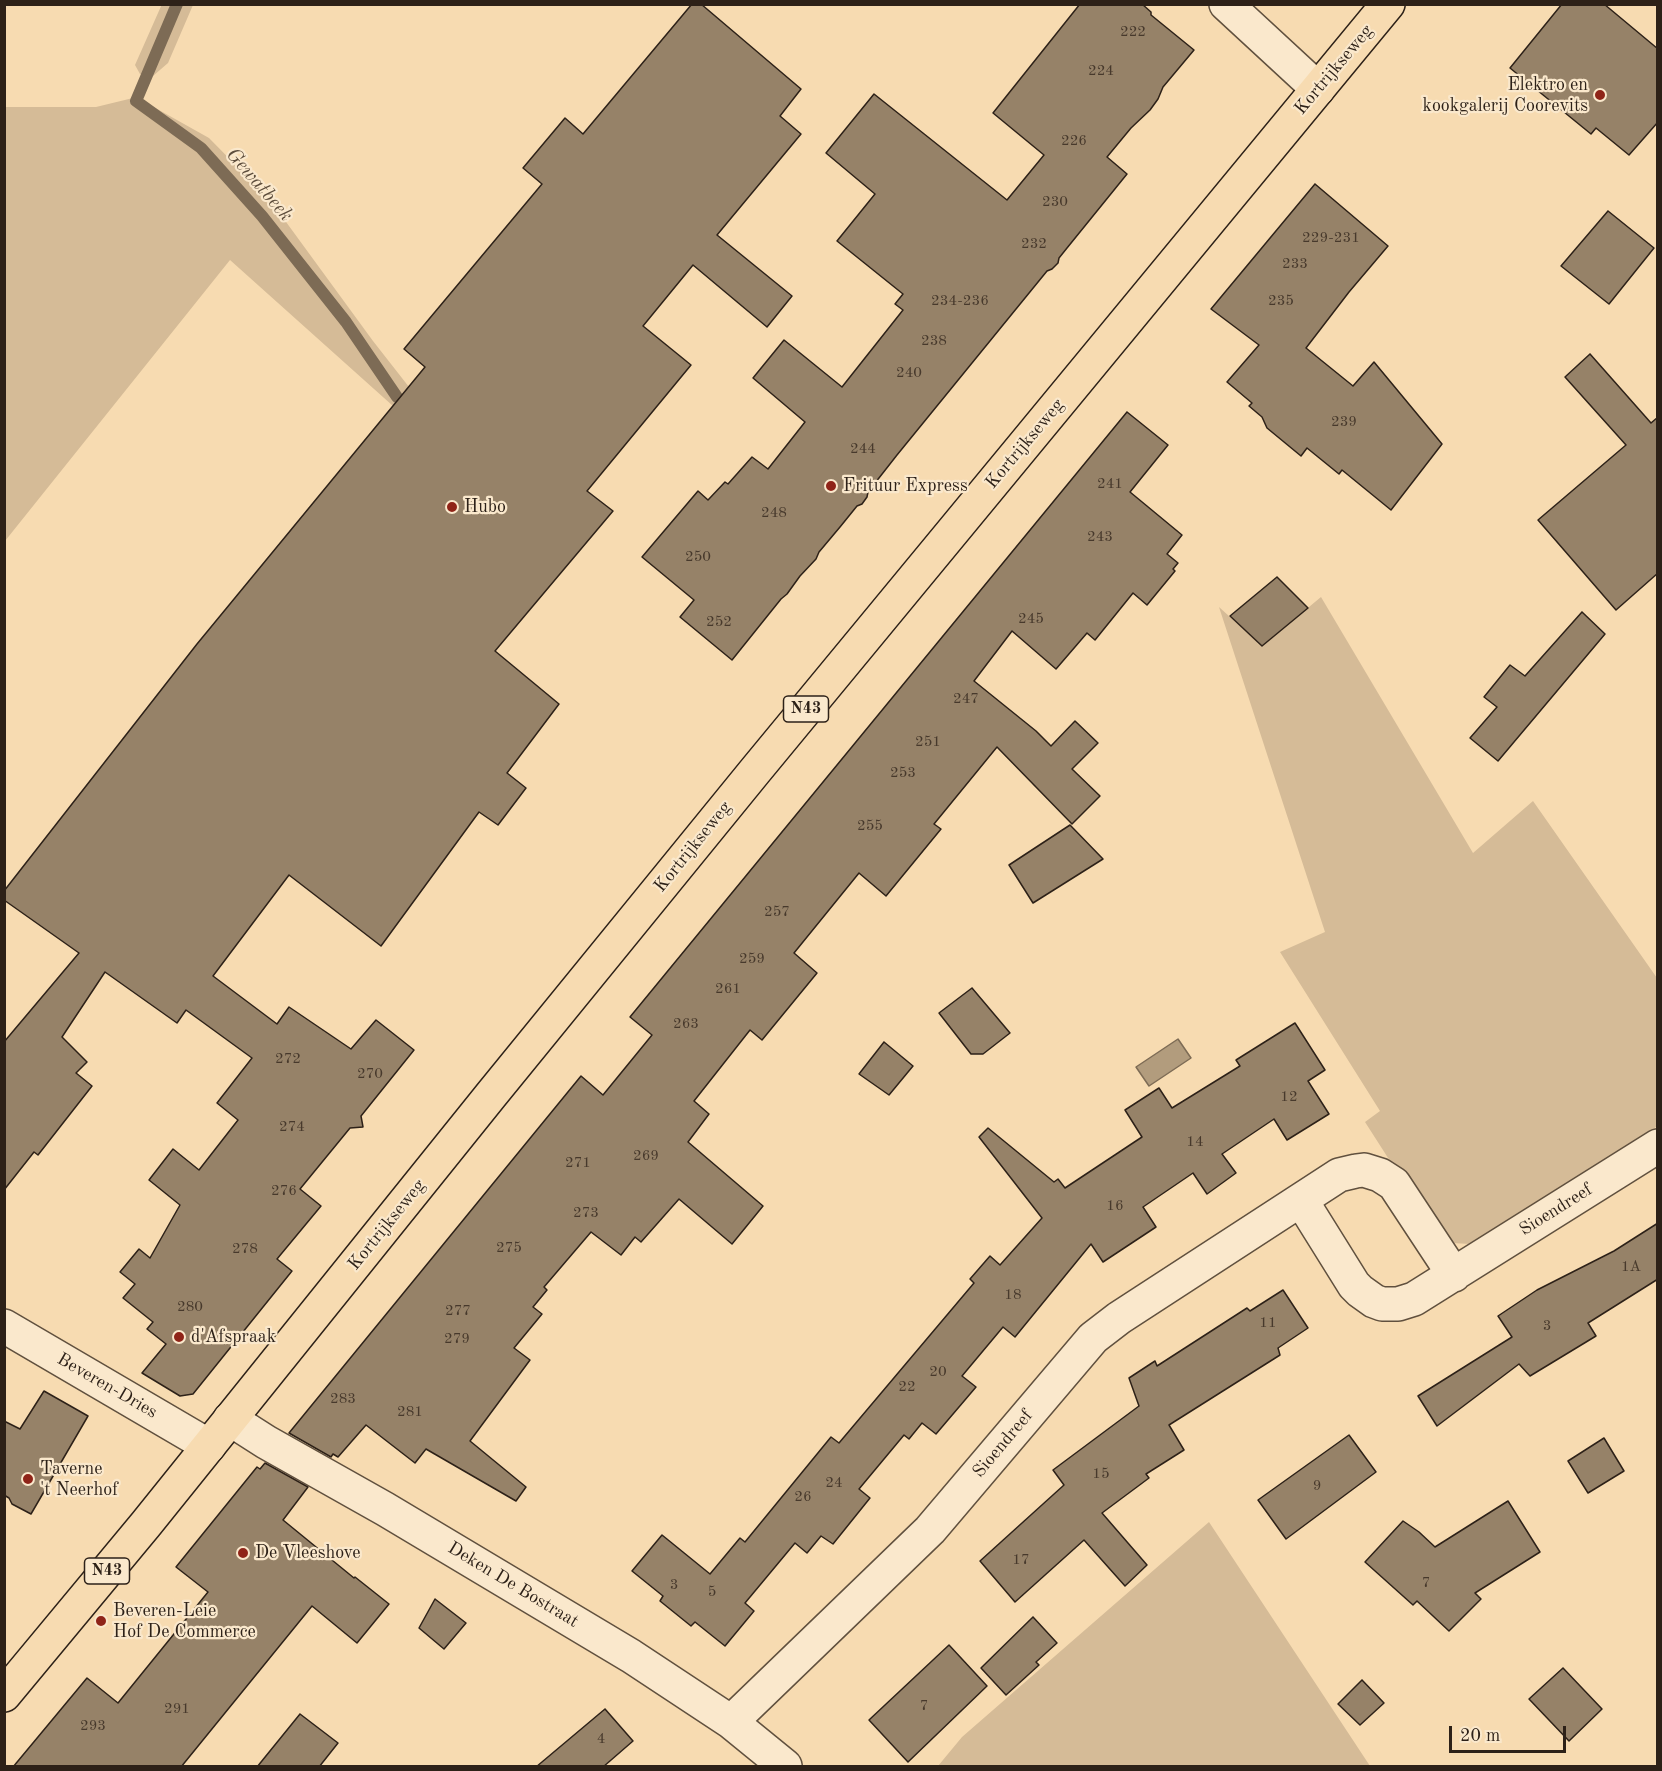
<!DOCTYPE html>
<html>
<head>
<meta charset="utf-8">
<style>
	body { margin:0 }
	#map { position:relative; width:1662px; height:1771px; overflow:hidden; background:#f7dbb1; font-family:"Old Standard TT",serif }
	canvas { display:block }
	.frame { position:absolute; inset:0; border:6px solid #2d2118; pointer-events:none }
	.scale { position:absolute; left:1449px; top:1726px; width:117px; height:27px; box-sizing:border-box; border:3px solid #2d2118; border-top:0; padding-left:8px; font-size:18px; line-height:21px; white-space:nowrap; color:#2d2118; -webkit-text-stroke:4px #fae8cc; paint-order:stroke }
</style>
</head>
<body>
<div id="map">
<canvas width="1662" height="1771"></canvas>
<div class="frame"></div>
<div class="scale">20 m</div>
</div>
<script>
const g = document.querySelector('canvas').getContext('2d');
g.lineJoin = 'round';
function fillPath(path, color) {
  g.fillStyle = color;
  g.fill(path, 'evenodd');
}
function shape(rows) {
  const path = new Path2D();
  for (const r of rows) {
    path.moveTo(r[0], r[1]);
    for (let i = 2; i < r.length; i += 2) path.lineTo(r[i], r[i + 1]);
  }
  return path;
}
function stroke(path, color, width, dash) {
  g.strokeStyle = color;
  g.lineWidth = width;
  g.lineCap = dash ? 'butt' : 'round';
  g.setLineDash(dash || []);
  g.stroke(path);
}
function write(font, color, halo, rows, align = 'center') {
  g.font = font + ' "Old Standard TT",serif';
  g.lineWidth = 4.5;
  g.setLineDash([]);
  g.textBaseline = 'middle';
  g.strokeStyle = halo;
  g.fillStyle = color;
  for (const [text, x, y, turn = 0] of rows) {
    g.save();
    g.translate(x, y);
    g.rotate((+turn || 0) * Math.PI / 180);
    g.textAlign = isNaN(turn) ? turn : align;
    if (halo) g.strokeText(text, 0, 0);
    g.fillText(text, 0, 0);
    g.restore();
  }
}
const green = shape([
	[162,4,193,5,168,63,153,76,140,74,135,65],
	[133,98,143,101,209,138,270,200,373,341,409,387,393,406,230,260,5,541,5,107,96,107],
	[1321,597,1473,853,1533,801,1657,978,1657,1126,1640,1140,1471,1244,1451,1243,1433,1228,1365,1122,1380,1111,1280,952,1325,932,1219,607,1262,646],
	[1209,1522,1370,1766,938,1766,962,1737]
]);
const water = shape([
	[1178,1039,1191,1058,1149,1086,1136,1067,1178,1039]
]);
const stream = shape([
	[177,4,136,101,201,148,262,216,346,322,397,397]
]);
const building = shape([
	[692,4,701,4,801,89,780,116,801,134,717,235,792,296,767,327,693,265,643,326,691,365,587,491,613,511,495,651,559,704,507,773,526,788,498,825,479,812,381,946,289,875,213,976,277,1024,289,1007,351,1049,376,1020,414,1050,361,1116,363,1127,350,1128,300,1189,321,1206,277,1259,292,1271,193,1394,180,1396,142,1373,166,1344,147,1329,153,1322,123,1298,135,1284,120,1272,139,1249,150,1258,180,1205,149,1180,173,1149,199,1170,238,1120,217,1103,252,1058,186,1010,177,1023,105,972,62,1037,87,1062,76,1073,92,1086,38,1155,34,1152,4,1190,4,1042,79,953,4,900,4,891,197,644,425,367,404,349,542,184,523,168,565,118,583,134,692,4],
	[1080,4,1142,4,1151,12,1151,15,1194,50,1163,87,1158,99,1150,110,1131,128,1107,157,1127,174,1067,248,1059,258,1058,263,1052,269,1047,271,897,455,868,492,867,497,862,504,857,506,840,527,819,552,816,559,800,576,787,594,781,599,732,660,680,617,694,600,642,557,698,491,708,500,725,482,728,484,752,457,768,469,805,422,753,378,784,340,842,387,903,310,895,304,903,294,837,241,875,194,826,153,874,94,1007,200,1044,155,993,113,1080,4],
	[1562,4,1604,4,1658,49,1658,122,1629,155,1596,128,1591,134,1510,68,1562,4],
	[1315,184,1388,246,1349,292,1306,348,1353,386,1374,362,1442,444,1391,510,1342,470,1339,474,1307,448,1301,456,1267,428,1262,417,1249,406,1252,403,1227,382,1259,345,1211,309,1315,184],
	[1608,211,1654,248,1609,304,1561,266,1608,211],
	[1590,354,1651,423,1658,417,1658,573,1616,610,1538,520,1626,445,1565,377,1590,354],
	[1127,412,1168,445,1130,492,1182,535,1167,554,1178,563,1173,569,1175,571,1147,605,1133,593,1095,640,1087,633,1056,669,1012,631,974,681,1036,731,1051,746,1075,721,1098,743,1072,769,1100,796,1072,824,997,747,934,824,941,829,886,896,859,873,794,953,817,973,762,1040,750,1030,694,1101,709,1114,688,1142,763,1206,732,1244,679,1199,641,1242,635,1237,621,1255,591,1232,544,1287,547,1290,533,1307,542,1314,514,1348,530,1360,470,1441,526,1487,516,1501,426,1449,415,1463,366,1425,338,1457,333,1454,331,1457,289,1433,581,1076,603,1095,652,1035,630,1017,1127,412],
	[1277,577,1308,608,1262,646,1230,616,1277,577],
	[1582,612,1605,634,1498,761,1470,738,1497,707,1484,697,1510,665,1525,676,1582,612],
	[1070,825,1103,859,1033,903,1009,865,1070,825],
	[972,988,1010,1033,983,1054,971,1054,939,1013,972,988],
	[1295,1023,1325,1070,1308,1081,1329,1114,1287,1140,1274,1119,1222,1154,1236,1173,1207,1194,1193,1173,1143,1207,1156,1227,1103,1262,1091,1244,1015,1337,1003,1327,962,1376,976,1387,936,1434,922,1423,909,1439,904,1435,859,1489,870,1498,833,1544,821,1536,807,1553,795,1543,745,1603,754,1611,725,1646,695,1622,691,1626,660,1601,663,1596,632,1571,662,1535,710,1574,740,1538,745,1542,831,1437,839,1443,974,1283,970,1279,990,1256,1000,1265,1042,1218,979,1137,988,1128,1054,1182,1058,1179,1065,1188,1142,1137,1125,1110,1159,1088,1172,1108,1240,1066,1236,1060,1295,1023],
	[884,1042,913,1066,889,1095,859,1074,884,1042],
	[1658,1223,1658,1279,1588,1323,1596,1336,1530,1376,1519,1364,1437,1426,1418,1396,1512,1337,1498,1316,1537,1290,1614,1251,1658,1223],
	[1283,1290,1308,1328,1278,1348,1280,1355,1169,1425,1184,1450,1146,1474,1149,1478,1102,1513,1147,1565,1125,1586,1084,1540,1015,1602,980,1561,1064,1485,1053,1470,1139,1406,1129,1378,1155,1361,1157,1366,1247,1308,1250,1311,1283,1290],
	[44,1391,88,1416,31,1514,12,1504,9,1498,4,1495,4,1421,20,1429,44,1391],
	[1349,1435,1376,1472,1286,1539,1258,1500,1349,1435],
	[1604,1438,1624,1471,1588,1493,1568,1461,1604,1438],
	[265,1463,308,1487,283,1520,354,1578,355,1577,389,1604,357,1643,312,1606,181,1767,13,1767,87,1678,118,1703,208,1592,176,1567,257,1467,260,1469,265,1463],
	[1508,1501,1540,1552,1475,1593,1481,1599,1449,1631,1417,1601,1413,1605,1365,1562,1403,1521,1419,1532,1435,1547,1508,1501],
	[435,1599,466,1623,444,1649,419,1628,435,1599],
	[1033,1617,1057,1643,1036,1662,1039,1665,1006,1695,981,1668,1033,1617],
	[949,1645,987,1686,908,1762,869,1720,949,1645],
	[1563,1668,1602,1709,1569,1741,1529,1699,1563,1668],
	[1362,1680,1384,1703,1360,1725,1338,1704,1362,1680],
	[605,1709,633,1741,603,1767,536,1767,605,1709],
	[300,1714,338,1743,319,1767,257,1767,300,1714]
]);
const minor = shape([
	[1226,4,1318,89],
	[1301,1200,1354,1285,1360,1291,1374,1301,1382,1304,1398,1304,1414,1299,1658,1146],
	[4,1326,209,1446],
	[230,1419,266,1442,385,1509,631,1656,731,1722,785,1766],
	[731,1722,930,1530,1093,1338,1119,1318,1339,1175,1356,1171,1364,1170,1380,1175,1394,1184,1454,1275]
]);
const primary = shape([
	[4,1695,146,1524,491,1095,755,771,1388,4]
]);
const markers = [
	[1600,95,6,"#8f2418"],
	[831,486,6,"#8f2418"],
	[452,507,6,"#8f2418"],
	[179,1337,6,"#8f2418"],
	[28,1479,6,"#8f2418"],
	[243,1553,6,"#8f2418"],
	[101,1621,6,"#8f2418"]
];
const numberNames = [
	["222",1133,32],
	["224",1101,71],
	["226",1074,141],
	["230",1055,202],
	["229-231",1331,238],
	["232",1034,244],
	["233",1295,264],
	["234-236",960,301],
	["235",1281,301],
	["238",934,341],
	["240",909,373],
	["239",1344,422],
	["244",863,449],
	["241",1110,484],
	["248",774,513],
	["243",1100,537],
	["250",698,557],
	["245",1031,619],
	["252",719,622],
	["247",966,699],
	["251",928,742],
	["253",903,773],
	["255",870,826],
	["257",777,912],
	["259",752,959],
	["261",728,989],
	["263",686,1024],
	["272",288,1059],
	["270",370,1074],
	["12",1289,1097],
	["274",292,1127],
	["14",1195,1142],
	["269",646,1156],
	["271",578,1163],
	["276",284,1191],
	["16",1115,1206],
	["273",586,1213],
	["275",509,1248],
	["278",245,1249],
	["1A",1631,1267],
	["18",1013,1295],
	["280",190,1307],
	["277",458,1311],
	["11",1268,1323],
	["3",1547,1326],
	["279",457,1339],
	["20",938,1372],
	["22",907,1387],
	["283",343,1399],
	["281",410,1412],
	["15",1101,1474],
	["24",834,1483],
	["9",1317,1486],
	["26",803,1497],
	["17",1021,1560],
	["7",1426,1583],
	["3",674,1585],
	["5",712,1592],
	["7",924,1706],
	["291",177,1709],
	["293",93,1726],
	["4",601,1739]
];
const shields = [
	[806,709,45],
	[107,1571,45]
];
const shieldNames = [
	["N43",806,709],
	["N43",107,1571]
];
const streetNames = [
	["Kortrijkseweg",1334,70,-50],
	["Kortrijkseweg",1025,444,-50],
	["Kortrijkseweg",693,847,-51],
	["Sioendreef",1556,1210,-32],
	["Kortrijkseweg",387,1225,-51],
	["Beveren-Dries",107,1386,30],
	["Sioendreef",1003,1444,-50],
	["Deken De Bostraat",513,1585,31]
];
const poiNames = [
	["Elektro en",1588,85,"right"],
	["kookgalerij Coorevits",1588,106,"right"],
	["Frituur Express",843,486],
	["Hubo",464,507],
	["d'Afspraak",191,1337],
	["Taverne",40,1469],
	["'t Neerhof",40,1490],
	["De Vleeshove",255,1553],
	["Beveren-Leie",113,1611],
	["Hof De Commerce",113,1632]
];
const waterNames = [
	["Gewatbeek",259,185,49]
];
fillPath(green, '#d5bb97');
fillPath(water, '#b29c7d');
stroke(water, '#7d6b55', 1.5);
stroke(stream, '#7d6b55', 12);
fillPath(building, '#968268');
stroke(building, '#2d2118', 1.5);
stroke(minor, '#60503e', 36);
stroke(primary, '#2d2118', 36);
stroke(minor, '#fae8cc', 33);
stroke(primary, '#f7dbb1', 33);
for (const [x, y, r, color] of markers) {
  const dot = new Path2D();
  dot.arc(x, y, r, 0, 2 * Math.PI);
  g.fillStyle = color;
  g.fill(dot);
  stroke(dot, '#fae8cc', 2);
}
write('15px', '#47392c', null, numberNames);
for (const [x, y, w] of shields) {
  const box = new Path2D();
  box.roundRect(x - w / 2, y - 13, w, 26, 4.5);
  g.fillStyle = '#fae8cc';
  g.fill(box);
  stroke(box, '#2d2118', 1.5);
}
write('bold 16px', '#2d2118', null, shieldNames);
write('18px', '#2d2118', '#fae8cc', streetNames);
write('18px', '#2d2118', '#fae8cc', poiNames, 'left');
write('italic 20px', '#5c4c3b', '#fae8cc', waterNames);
</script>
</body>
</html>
